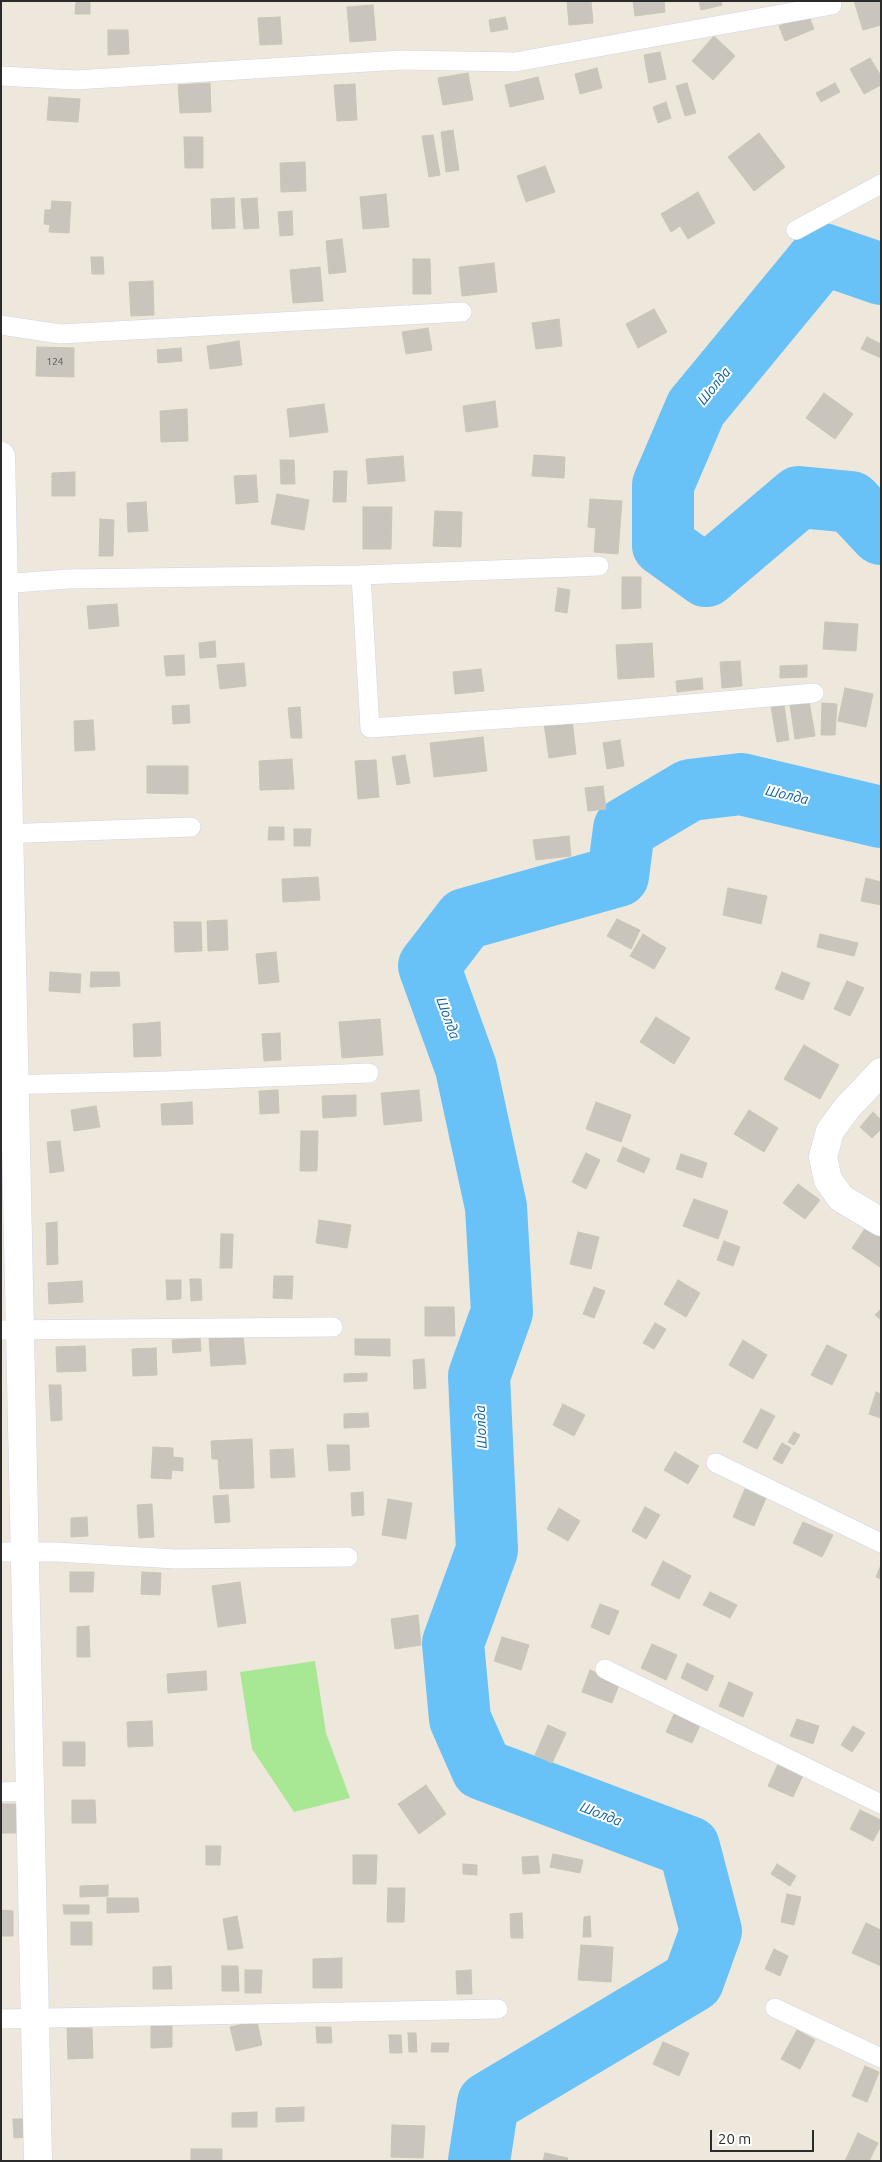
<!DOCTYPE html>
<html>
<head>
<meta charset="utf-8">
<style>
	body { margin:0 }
	#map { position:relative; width:882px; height:2162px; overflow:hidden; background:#eee8dc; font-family:Ubuntu,sans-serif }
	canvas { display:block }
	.frame { position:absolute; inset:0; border:2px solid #2b2b2b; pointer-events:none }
	.scale { position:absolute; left:710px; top:2130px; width:104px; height:22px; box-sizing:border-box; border:2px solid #2b2b2b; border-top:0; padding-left:6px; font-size:15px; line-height:18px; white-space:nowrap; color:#2b2b2b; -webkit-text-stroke:4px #fff; paint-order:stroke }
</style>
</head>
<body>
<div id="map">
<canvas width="882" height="2162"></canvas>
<div class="frame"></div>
<div class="scale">20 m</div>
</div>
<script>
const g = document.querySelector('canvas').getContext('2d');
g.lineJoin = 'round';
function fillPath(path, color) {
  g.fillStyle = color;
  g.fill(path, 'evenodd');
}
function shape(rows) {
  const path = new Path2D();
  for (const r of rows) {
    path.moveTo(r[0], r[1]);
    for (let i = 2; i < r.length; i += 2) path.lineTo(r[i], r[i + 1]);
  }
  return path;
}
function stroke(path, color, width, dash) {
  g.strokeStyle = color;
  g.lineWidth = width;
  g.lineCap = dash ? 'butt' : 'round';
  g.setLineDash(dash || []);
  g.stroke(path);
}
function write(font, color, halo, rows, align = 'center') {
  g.font = font + ' Ubuntu,sans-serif';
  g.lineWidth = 4;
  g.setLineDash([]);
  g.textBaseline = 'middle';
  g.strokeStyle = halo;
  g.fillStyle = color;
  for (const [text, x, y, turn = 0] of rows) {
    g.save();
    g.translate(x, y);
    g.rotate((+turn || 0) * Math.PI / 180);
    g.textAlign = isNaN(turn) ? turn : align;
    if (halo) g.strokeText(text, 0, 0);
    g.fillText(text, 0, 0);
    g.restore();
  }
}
const green = shape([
	[315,1661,326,1733,350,1798,294,1812,252,1749,240,1672]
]);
const river = shape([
	[881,274,823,254,696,408,663,485,663,545,706,576,799,497,851,502,881,534],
	[479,2161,488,2103,693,1981,711,1931,689,1847,482,1769,460,1719,453,1643,487,1550,479,1376,502,1312,496,1207,466,1068,429,966,465,919,618,876,624,829,690,790,741,784,881,817]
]);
const building = shape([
	[76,1,90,1,90,14,75,14,76,1],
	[567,1,591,1,593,23,569,25,567,1],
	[633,1,664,1,665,12,635,16,633,1],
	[699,1,721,1,722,5,701,10,699,1],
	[854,1,881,1,881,25,863,30,854,1],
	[373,5,376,40,350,42,347,7,373,5],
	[808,14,814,29,785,41,779,26,808,14],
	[280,17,282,44,260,45,258,18,280,17],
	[505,17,508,29,491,32,489,20,505,17],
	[108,30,128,30,129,54,108,55,108,30],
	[714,36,735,56,713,80,692,61,714,36],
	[660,52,666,79,649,83,644,55,660,52],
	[870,58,881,76,881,85,864,94,850,69,870,58],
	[597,68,602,88,580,94,575,74,597,68],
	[468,73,473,100,443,105,438,78,468,73],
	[538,77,544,99,510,107,505,85,538,77],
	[210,83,211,112,180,113,178,85,210,83],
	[687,83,696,113,685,116,676,86,687,83],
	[835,83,840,92,821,102,816,93,835,83],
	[355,84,357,120,337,121,334,85,355,84],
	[49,97,80,99,78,122,47,120,49,97],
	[666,102,671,118,658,123,653,107,666,102],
	[453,130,459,170,446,172,441,132,453,130],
	[759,133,785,167,754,191,728,157,759,133],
	[433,135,440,175,429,177,422,136,433,135],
	[184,137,203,137,203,168,185,168,184,137],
	[305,162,306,191,281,192,280,163,305,162],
	[545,166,555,192,526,202,517,176,545,166],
	[698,192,715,223,688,239,680,226,671,232,661,214,698,192],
	[386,194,389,227,363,229,360,197,386,194],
	[234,198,235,228,212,229,211,199,234,198],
	[257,198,259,228,244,229,241,199,257,198],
	[52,201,71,202,69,233,49,232,50,225,44,224,45,210,51,210,52,201],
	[292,211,293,235,280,236,278,212,292,211],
	[342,239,346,272,329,274,326,241,342,239],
	[91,257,103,257,104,274,92,274,91,257],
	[413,259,430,259,431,294,413,294,413,259],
	[494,263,497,292,462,296,459,267,494,263],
	[320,267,323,301,293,303,290,270,320,267],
	[153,281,154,315,131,316,129,282,153,281],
	[654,309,667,332,638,348,626,324,654,309],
	[559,319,562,346,536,349,532,323,559,319],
	[428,328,432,350,406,354,402,332,428,328],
	[867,337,881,344,881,358,861,349,867,337],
	[239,341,242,365,210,369,207,346,239,341],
	[37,347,74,348,74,377,36,376,37,347],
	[181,348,182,361,158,363,157,350,181,348],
	[824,393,853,414,835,439,806,418,824,393],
	[495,401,498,427,466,432,463,406,495,401],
	[324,404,328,432,290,437,287,409,324,404],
	[187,409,188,441,161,442,160,411,187,409],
	[534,455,565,457,564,478,532,476,534,455],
	[403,456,405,481,368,484,366,459,403,456],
	[280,460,294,460,295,484,281,484,280,460],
	[334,471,347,471,346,502,333,502,334,471],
	[75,472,75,496,52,496,52,473,75,472],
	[256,475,258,502,236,504,234,476,256,475],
	[277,494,309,500,304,530,271,524,277,494],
	[590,499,622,501,618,554,594,552,596,528,588,527,590,499],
	[146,502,148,531,128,532,127,503,146,502],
	[363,507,392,507,391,549,363,549,363,507],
	[435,511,462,512,461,547,433,546,435,511],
	[100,519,114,520,113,556,99,556,100,519],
	[622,577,641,577,641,608,622,609,622,577],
	[558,588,570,590,567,613,555,611,558,588],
	[117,604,119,626,89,629,87,606,117,604],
	[825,622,858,624,856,651,823,649,825,622],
	[215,641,216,657,200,658,199,643,215,641],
	[652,643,654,677,618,679,616,645,652,643],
	[184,655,185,675,166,676,164,656,184,655],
	[740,661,742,686,722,688,720,662,740,661],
	[244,663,246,686,220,689,217,665,244,663],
	[807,665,807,677,780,678,780,666,807,665],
	[481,669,484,691,455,694,453,672,481,669],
	[702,678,703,689,677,692,676,681,702,678],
	[845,688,873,694,866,727,838,721,845,688],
	[809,701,815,736,795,739,790,705,809,701],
	[822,703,837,704,835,735,821,735,822,703],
	[189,705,190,723,173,724,172,706,189,705],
	[784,705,789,740,777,742,771,707,784,705],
	[300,707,302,738,291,738,288,708,300,707],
	[572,719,576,754,549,758,544,723,572,719],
	[93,720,95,750,75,751,74,721,93,720],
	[483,737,487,771,434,777,430,743,483,737],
	[620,740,624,766,607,769,603,743,620,740],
	[405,755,410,783,397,785,392,757,405,755],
	[292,759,294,789,260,790,259,761,292,759],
	[376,760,379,797,358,799,355,761,376,760],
	[147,766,188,766,188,794,147,793,147,766],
	[603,786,606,809,588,811,585,788,603,786],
	[269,827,284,827,284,840,268,840,269,827],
	[294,829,311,829,310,846,294,846,294,829],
	[569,836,571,856,536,860,533,840,569,836],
	[318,877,320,900,283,902,282,879,318,877],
	[866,878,881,882,881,905,861,901,866,878],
	[728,888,767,896,761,924,723,915,728,888],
	[617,919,640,930,631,949,607,936,617,919],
	[227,920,228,950,208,951,207,921,227,920],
	[174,922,201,922,202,951,175,952,174,922],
	[643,934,666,948,654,969,630,956,643,934],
	[820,934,858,943,854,956,817,947,820,934],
	[276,952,279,982,259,984,256,954,276,952],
	[50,972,81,974,80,993,49,991,50,972],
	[91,972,119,972,120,986,90,987,91,972],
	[782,972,810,983,803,1000,775,989,782,972],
	[847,981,864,988,850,1016,834,1009,847,981],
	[656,1017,690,1038,674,1064,640,1042,656,1017],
	[380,1019,383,1055,342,1058,339,1022,380,1019],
	[160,1022,161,1056,134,1057,133,1024,160,1022],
	[280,1033,281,1060,264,1061,262,1034,280,1033],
	[804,1045,839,1065,820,1099,784,1079,804,1045],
	[278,1090,279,1113,260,1114,259,1091,278,1090],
	[419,1090,422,1121,384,1125,381,1093,419,1090],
	[356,1095,356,1116,323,1118,322,1096,356,1095],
	[192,1102,193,1124,162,1125,161,1104,192,1102],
	[596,1102,631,1115,621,1142,586,1129,596,1102],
	[96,1106,100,1127,74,1131,71,1110,96,1106],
	[749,1110,778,1128,764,1152,734,1134,749,1110],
	[873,1112,881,1120,881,1129,872,1138,860,1127,873,1112],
	[301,1131,318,1131,317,1171,300,1171,301,1131],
	[60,1141,64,1171,50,1173,47,1142,60,1141],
	[623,1147,650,1159,644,1173,617,1161,623,1147],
	[586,1153,600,1160,586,1189,572,1182,586,1153],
	[681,1154,707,1163,702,1178,676,1169,681,1154],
	[798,1184,820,1200,805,1219,783,1203,798,1184],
	[694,1199,728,1211,718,1239,683,1226,694,1199],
	[319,1220,351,1225,347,1248,316,1243,319,1220],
	[57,1222,58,1264,47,1265,46,1223,57,1222],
	[866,1227,881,1237,880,1267,852,1248,866,1227],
	[578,1232,599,1237,591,1269,570,1264,578,1232],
	[221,1234,233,1234,232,1268,220,1268,221,1234],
	[724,1241,740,1247,733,1266,717,1260,724,1241],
	[274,1276,293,1276,292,1299,273,1298,274,1276],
	[190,1279,201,1279,202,1300,191,1301,190,1279],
	[166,1280,181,1280,181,1299,167,1300,166,1280],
	[678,1280,700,1293,686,1317,664,1304,678,1280],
	[82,1281,83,1302,49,1304,48,1283,82,1281],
	[594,1287,605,1291,594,1318,583,1314,594,1287],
	[425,1307,454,1307,455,1336,425,1336,425,1307],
	[881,1309,881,1320,875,1315,881,1309],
	[655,1323,666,1329,654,1349,643,1343,655,1323],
	[243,1336,246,1364,211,1366,209,1338,243,1336],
	[200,1338,201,1351,173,1353,172,1340,200,1338],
	[355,1339,390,1339,390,1356,355,1355,355,1339],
	[743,1340,767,1355,753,1379,729,1365,743,1340],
	[827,1345,847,1355,832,1385,811,1375,827,1345],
	[85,1346,86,1371,57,1372,56,1347,85,1346],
	[156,1348,157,1375,133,1376,132,1349,156,1348],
	[424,1359,426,1388,414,1389,413,1360,424,1359],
	[367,1373,367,1381,344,1382,344,1374,367,1373],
	[49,1385,61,1385,62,1420,51,1421,49,1385],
	[876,1392,881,1394,881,1418,869,1414,876,1392],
	[563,1404,585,1415,574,1436,553,1425,563,1404],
	[761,1409,775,1416,757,1449,743,1442,761,1409],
	[368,1413,369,1427,344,1428,344,1414,368,1413],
	[794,1432,800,1435,794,1445,788,1442,794,1432],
	[252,1439,254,1488,220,1489,218,1459,212,1459,211,1441,252,1439],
	[782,1443,791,1448,782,1464,773,1459,782,1443],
	[327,1445,349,1445,350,1470,329,1471,327,1445],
	[153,1447,173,1448,173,1457,183,1458,183,1471,172,1470,171,1479,151,1478,153,1447],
	[293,1449,295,1477,271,1478,270,1450,293,1449],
	[675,1452,699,1466,688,1484,664,1470,675,1452],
	[745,1489,766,1498,754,1526,733,1517,745,1489],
	[363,1492,364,1515,352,1516,351,1493,363,1492],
	[228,1495,230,1522,215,1523,213,1496,228,1495],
	[388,1499,412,1503,406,1539,382,1535,388,1499],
	[152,1504,154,1537,139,1538,137,1505,152,1504],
	[645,1507,660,1515,646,1539,632,1531,645,1507],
	[559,1508,580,1521,568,1541,547,1529,559,1508],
	[87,1517,88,1536,71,1537,71,1518,87,1517],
	[803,1522,833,1535,822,1557,793,1543,803,1522],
	[663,1561,691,1576,679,1599,651,1585,663,1561],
	[881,1565,881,1579,876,1577,881,1565],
	[70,1572,94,1572,93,1592,70,1592,70,1572],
	[142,1572,161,1573,160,1595,141,1594,142,1572],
	[240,1582,246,1623,218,1627,212,1586,240,1582],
	[710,1592,737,1605,730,1618,703,1605,710,1592],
	[600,1604,619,1611,609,1635,591,1627,600,1604],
	[418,1615,421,1645,395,1649,391,1619,418,1615],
	[89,1626,90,1657,77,1657,77,1627,89,1626],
	[502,1637,529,1645,521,1670,494,1661,502,1637],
	[652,1644,677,1655,666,1680,641,1668,652,1644],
	[687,1663,714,1676,707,1691,681,1678,687,1663],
	[590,1670,620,1682,612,1703,582,1692,590,1670],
	[206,1671,207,1690,168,1693,167,1674,206,1671],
	[729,1682,753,1693,743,1717,719,1706,729,1682],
	[675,1712,701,1723,692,1743,666,1732,675,1712],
	[797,1719,819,1726,813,1744,790,1736,797,1719],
	[152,1721,153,1746,128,1747,127,1722,152,1721],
	[548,1725,566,1733,552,1763,535,1755,548,1725],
	[853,1726,865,1733,852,1752,841,1745,853,1726],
	[63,1742,85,1742,85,1766,63,1766,63,1742],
	[779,1762,804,1773,793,1797,768,1786,779,1762],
	[426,1785,446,1814,419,1834,398,1804,426,1785],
	[72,1800,95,1800,96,1823,72,1823,72,1800],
	[1,1804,16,1804,17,1833,1,1833,1,1804],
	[860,1810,881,1820,881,1826,873,1841,850,1829,860,1810],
	[206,1846,221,1846,220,1865,206,1865,206,1846],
	[553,1854,583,1860,580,1873,550,1867,553,1854],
	[353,1855,377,1855,376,1884,353,1884,353,1855],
	[538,1856,540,1873,523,1874,522,1857,538,1856],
	[463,1864,477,1865,477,1875,463,1874,463,1864],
	[777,1864,796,1876,790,1886,771,1874,777,1864],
	[108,1885,108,1896,80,1897,80,1886,108,1885],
	[388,1888,405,1888,404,1922,387,1922,388,1888],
	[787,1894,801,1897,794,1925,781,1922,787,1894],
	[107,1898,138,1898,139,1912,107,1913,107,1898],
	[63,1905,89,1905,89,1914,64,1914,63,1905],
	[1,1910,13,1911,13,1936,1,1936,1,1910],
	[522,1913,523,1938,511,1938,510,1914,522,1913],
	[237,1916,243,1948,228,1950,223,1919,237,1916],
	[590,1916,591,1937,583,1937,584,1917,590,1916],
	[71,1922,92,1922,92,1945,71,1945,71,1922],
	[866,1923,881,1930,881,1966,852,1953,866,1923],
	[581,1945,613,1947,611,1982,578,1980,581,1945],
	[774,1949,788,1956,780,1976,765,1969,774,1949],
	[342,1958,342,1988,313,1988,313,1959,342,1958],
	[171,1966,172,1989,153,1989,153,1967,171,1966],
	[222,1966,238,1966,239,1991,222,1991,222,1966],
	[245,1970,262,1970,261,1993,245,1993,245,1970],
	[471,1970,472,1994,457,1994,456,1971,471,1970],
	[257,2021,262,2045,236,2051,230,2027,257,2021],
	[151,2025,172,2025,172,2047,151,2048,151,2025],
	[316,2027,331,2027,332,2043,317,2043,316,2027],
	[67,2028,92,2028,93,2058,68,2059,67,2028],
	[797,2030,815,2040,800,2069,781,2059,797,2030],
	[408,2033,416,2033,417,2052,409,2052,408,2033],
	[389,2035,401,2035,402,2053,390,2053,389,2035],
	[663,2042,689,2053,679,2076,653,2064,663,2042],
	[432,2043,449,2043,448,2052,431,2052,432,2043],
	[865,2066,879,2072,867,2102,852,2096,865,2066],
	[304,2107,304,2121,276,2122,276,2108,304,2107],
	[257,2112,257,2127,232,2127,232,2113,257,2112],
	[13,2119,30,2119,31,2137,14,2138,13,2119],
	[392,2125,425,2126,423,2158,391,2157,392,2125],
	[858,2133,878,2143,869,2161,845,2161,858,2133],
	[191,2149,222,2149,222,2161,191,2161,191,2149],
	[545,2153,568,2158,567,2161,543,2161,545,2153]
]);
const lane = shape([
	[1,76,75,80,401,60,515,62,832,5],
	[796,230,881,184],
	[1,325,60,334,462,312],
	[361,575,370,728,588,713,814,693],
	[1,584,68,579,361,575,599,566],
	[1,834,191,827],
	[2,1085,165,1081,369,1073],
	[1,1330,333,1327],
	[716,1463,881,1543],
	[1,1552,56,1552,176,1559,348,1557],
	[605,1669,881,1804],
	[1,1792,30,1791],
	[775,2008,881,2058],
	[1,2019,498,2009]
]);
const street = shape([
	[1,456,38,2161],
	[881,1072,847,1108,830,1131,823,1157,828,1180,841,1198,881,1222]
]);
const numberNames = [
	["124",55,362]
];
const waterNames = [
	["Шолда",714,386,-51],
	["Шолда",787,795,13],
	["Шолда",448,1018,70],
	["Шолда",481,1427,-93],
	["Шолда",601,1814,21]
];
fillPath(green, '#a8e895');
stroke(river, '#68c1f7', 62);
fillPath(building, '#c9c5bc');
stroke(building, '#cac5b6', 1);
stroke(lane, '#d1d3e5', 20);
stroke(street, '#d1d3e5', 29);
stroke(lane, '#fff', 19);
stroke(street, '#fff', 28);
write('10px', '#52524f', null, numberNames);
write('italic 14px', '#045da6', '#fff', waterNames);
</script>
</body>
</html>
